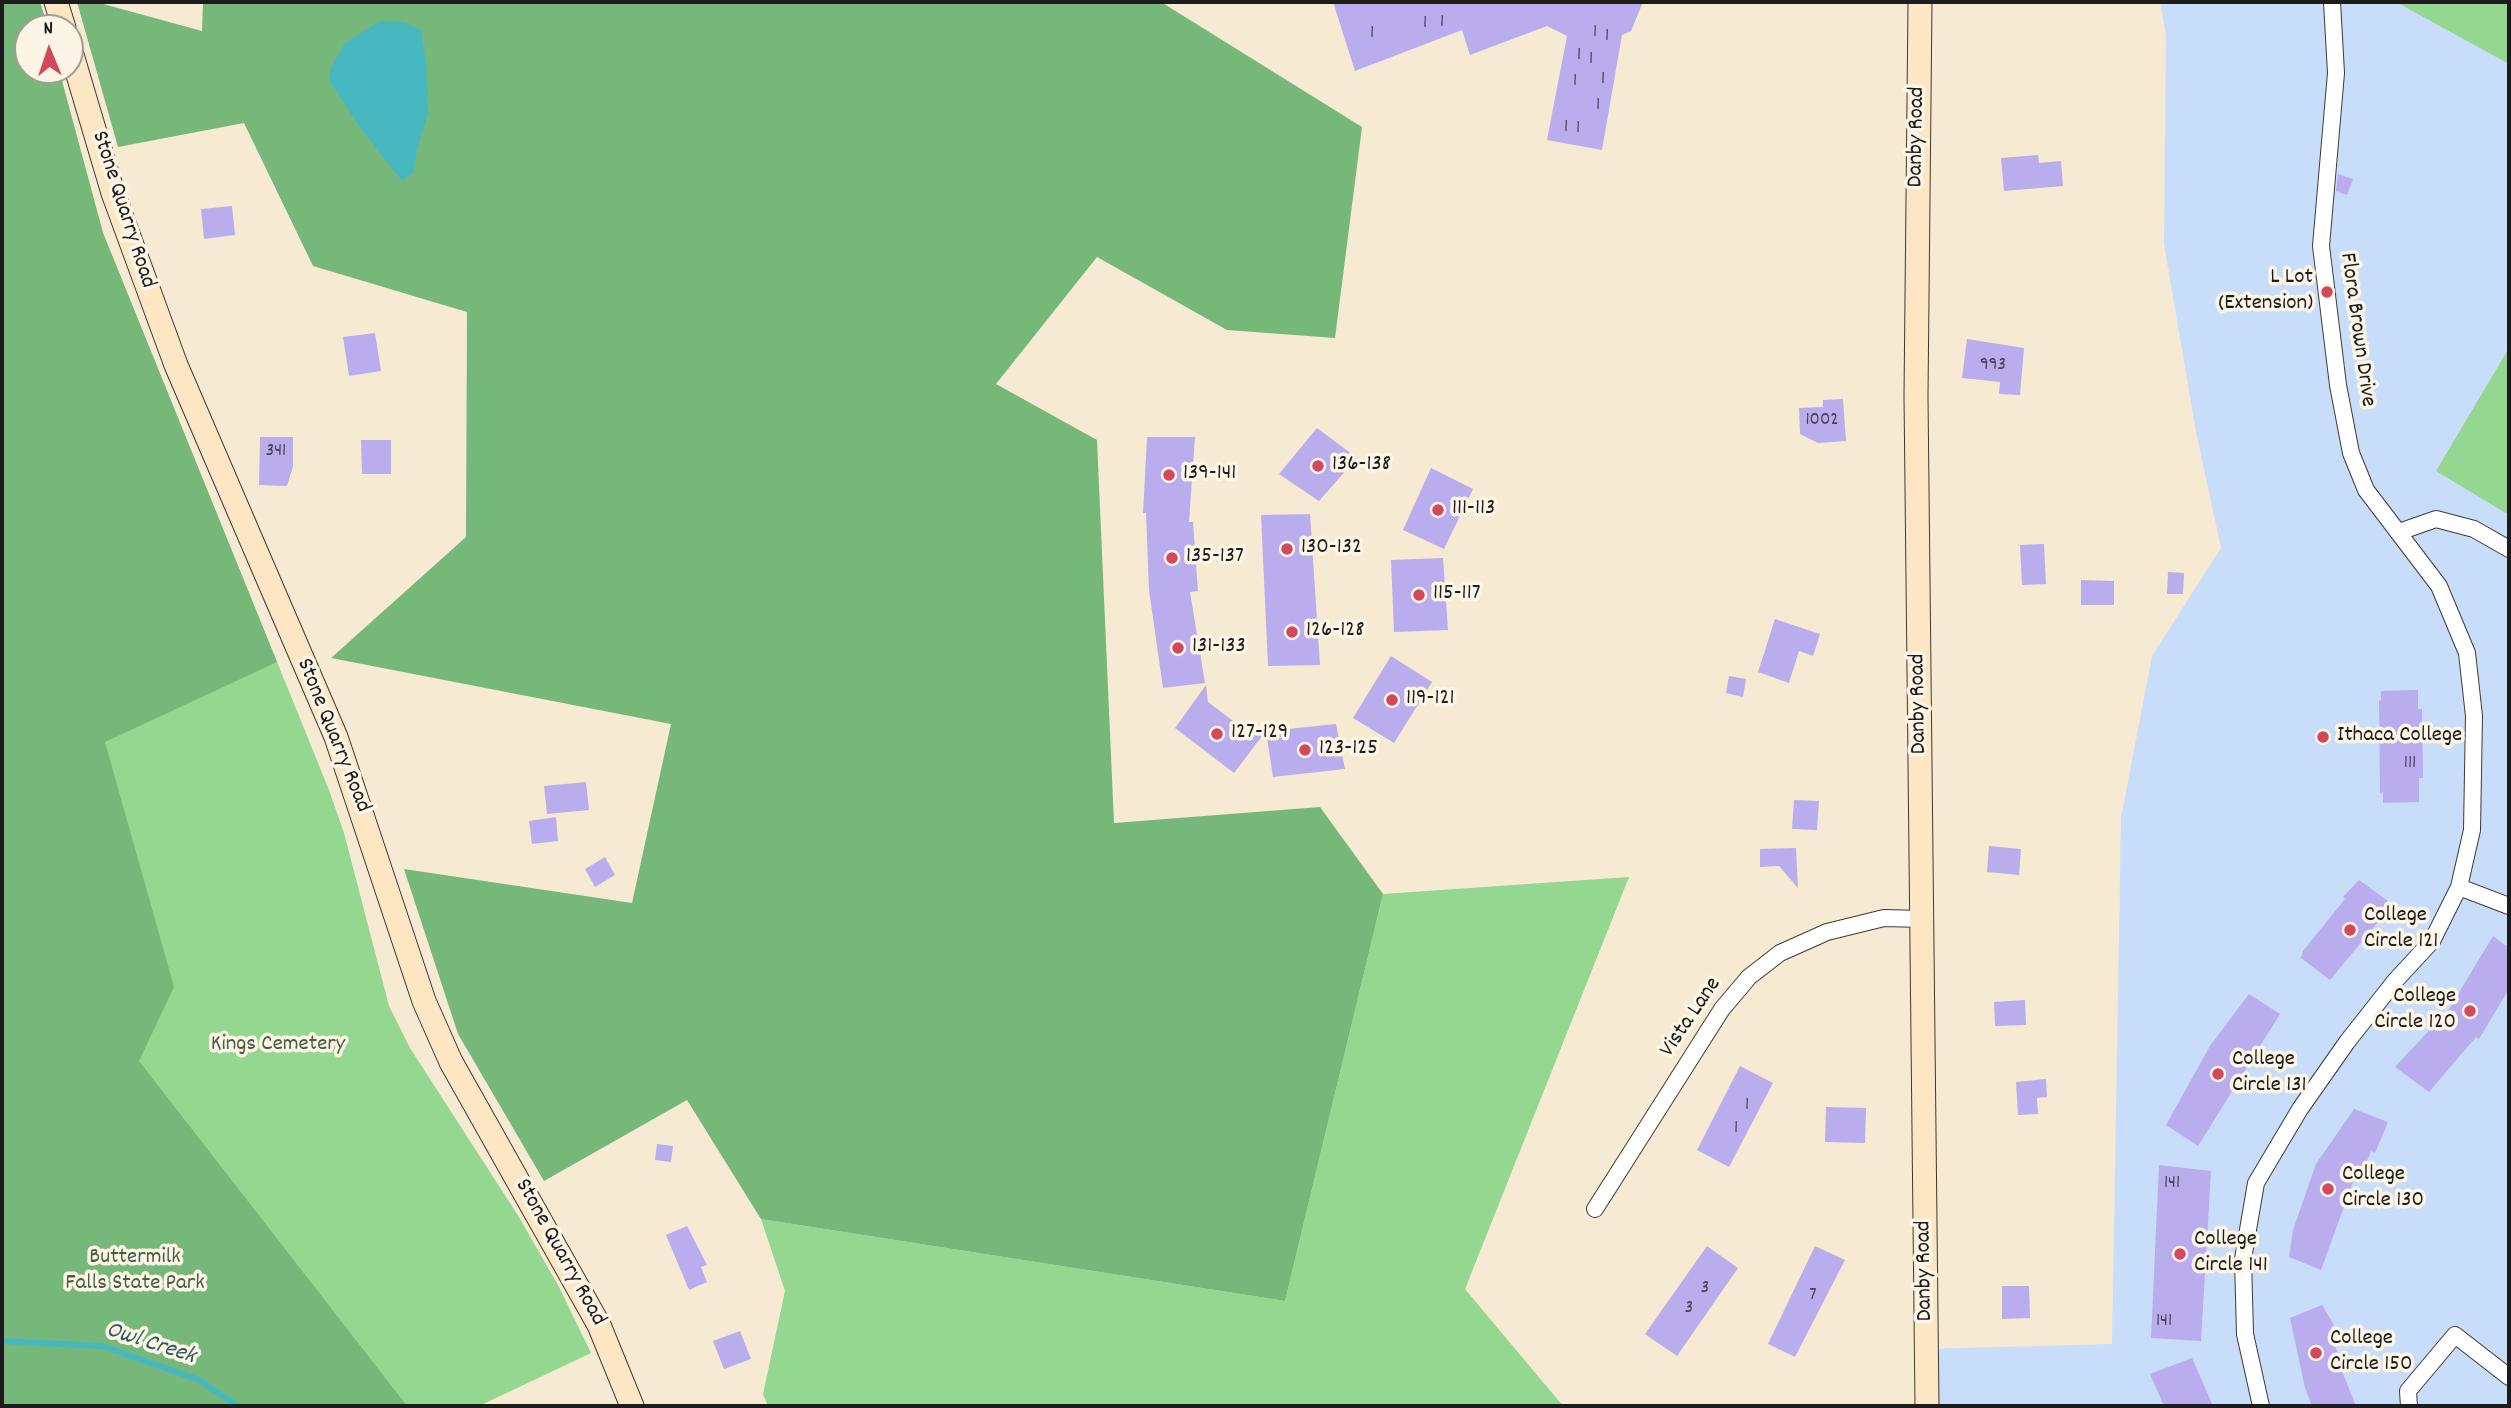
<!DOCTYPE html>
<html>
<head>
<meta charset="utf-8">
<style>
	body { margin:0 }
	#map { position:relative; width:2511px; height:1408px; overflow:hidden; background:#f6ead2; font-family:Dekko,sans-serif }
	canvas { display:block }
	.frame { position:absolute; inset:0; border:4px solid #1c1c1c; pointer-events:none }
	.north { position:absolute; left:14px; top:14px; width:70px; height:70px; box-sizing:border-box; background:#fcf5e5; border:2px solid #a29e95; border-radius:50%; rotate:358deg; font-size:19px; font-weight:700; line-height:28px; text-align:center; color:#1c1c1c }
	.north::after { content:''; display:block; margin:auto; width:24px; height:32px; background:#d1495b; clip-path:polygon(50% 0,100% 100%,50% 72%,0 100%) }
</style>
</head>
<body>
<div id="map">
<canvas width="2511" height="1408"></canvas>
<div class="frame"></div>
<div class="north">N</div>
</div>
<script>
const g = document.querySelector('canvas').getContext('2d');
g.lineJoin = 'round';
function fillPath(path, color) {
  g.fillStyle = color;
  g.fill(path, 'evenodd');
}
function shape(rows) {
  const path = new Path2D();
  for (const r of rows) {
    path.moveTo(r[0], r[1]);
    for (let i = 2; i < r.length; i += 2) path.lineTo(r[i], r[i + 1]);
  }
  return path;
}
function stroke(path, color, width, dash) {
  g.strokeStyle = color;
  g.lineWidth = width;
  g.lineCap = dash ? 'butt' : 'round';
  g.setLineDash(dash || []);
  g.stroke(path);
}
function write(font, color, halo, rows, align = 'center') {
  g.font = font + ' Dekko,sans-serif';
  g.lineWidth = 7;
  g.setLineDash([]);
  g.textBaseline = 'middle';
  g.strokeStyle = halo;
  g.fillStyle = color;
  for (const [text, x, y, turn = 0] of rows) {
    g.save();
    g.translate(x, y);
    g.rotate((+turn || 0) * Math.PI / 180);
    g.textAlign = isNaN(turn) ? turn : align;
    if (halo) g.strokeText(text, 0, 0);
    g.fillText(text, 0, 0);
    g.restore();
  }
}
const built = shape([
	[2160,2,2509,2,2509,1406,1927,1406,1927,1349,2112,1344,2121,818,2152,656,2221,548,2196,432,2164,244,2166,35]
]);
const green = shape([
	[2,2,40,2,48,28,28,28,28,70,59,70,103,233,329,790,344,833,389,1006,410,1048,519,1217,559,1287,591,1353,479,1406,2,1406],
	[2396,2,2509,2,2509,64],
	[2509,348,2509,515,2436,471],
	[1629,877,1465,1289,1563,1406,768,1406,763,1394,785,1291,761,1219,1285,1301,1383,894]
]);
const forest = shape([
	[2,2,40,2,48,28,28,28,28,70,59,70,103,233,277,662,105,742,174,987,139,1061,407,1406,2,1406],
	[77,2,96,2,202,31,203,2,1161,2,1362,127,1335,338,1227,330,1097,257,996,384,1097,440,1114,823,1320,807,1383,894,1285,1301,761,1219,687,1100,544,1181,458,1034,404,869,632,903,671,724,331,658,466,537,467,312,313,266,244,123,118,147]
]);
const water = shape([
	[380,21,403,22,421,30,426,61,428,113,417,149,414,172,402,181,361,129,329,80,331,67,345,43]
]);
const stream = shape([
	[2,1341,103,1346,199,1380,238,1406]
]);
const building = shape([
	[1333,2,1643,2,1631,31,1622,35,1602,150,1547,140,1567,36,1547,26,1470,55,1462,30,1355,71],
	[2038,155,2039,163,2061,161,2063,186,2004,191,2001,158],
	[2338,174,2353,179,2347,195,2336,191],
	[232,206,235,235,204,239,201,209],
	[375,333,381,371,349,376,343,337],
	[1967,339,2024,348,2020,395,1999,394,2000,382,1962,378],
	[1843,399,1846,441,1818,443,1800,434,1799,408,1823,407,1823,400],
	[1317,428,1357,458,1319,501,1279,474],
	[260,437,293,437,293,466,287,486,259,485],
	[1147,437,1195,437,1189,522,1193,522,1198,591,1190,592,1205,683,1163,688,1149,590,1146,513,1143,513],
	[361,440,391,440,391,474,362,474],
	[1431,468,1473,489,1444,549,1403,530],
	[1310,514,1320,665,1268,666,1261,515],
	[2044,544,2046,584,2022,585,2020,545],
	[1443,558,1448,630,1394,632,1391,560],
	[2168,572,2184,573,2183,594,2167,594],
	[2081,580,2114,581,2114,605,2081,605],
	[1775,619,1820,634,1813,656,1799,651,1789,683,1758,672],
	[1391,656,1432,682,1394,743,1353,718],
	[1729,676,1746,679,1743,697,1726,693],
	[1206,685,1208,702,1249,733,1336,724,1345,769,1273,777,1266,731,1234,773,1175,728],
	[2418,690,2418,709,2422,709,2423,778,2419,778,2419,802,2383,803,2383,792,2380,793,2379,701,2381,700,2381,691],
	[586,782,589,810,547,814,544,786],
	[1794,800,1819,801,1817,830,1792,829],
	[556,817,558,841,532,844,529,821],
	[1989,846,2021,849,2019,875,1987,872],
	[1796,848,1798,888,1779,866,1760,867,1760,849],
	[605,857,615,875,595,887,585,869],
	[2359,880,2388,901,2374,920,2378,922,2330,980,2301,958,2303,951,2345,899,2343,897],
	[2493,936,2509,948,2509,989,2479,1039,2476,1037,2429,1092,2395,1067,2449,1009],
	[2249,994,2280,1014,2198,1146,2166,1125,2210,1046],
	[2025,1000,2026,1025,1995,1026,1994,1002],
	[1740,1066,1773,1083,1729,1167,1697,1150],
	[2046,1079,2047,1097,2037,1098,2038,1114,2018,1115,2016,1082],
	[1826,1107,1866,1108,1865,1143,1825,1142],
	[2354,1109,2388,1122,2375,1153,2371,1151,2362,1173,2359,1172,2354,1179,2321,1270,2289,1257,2293,1230,2316,1164],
	[657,1144,673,1146,671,1162,655,1160],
	[2159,1165,2211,1171,2201,1341,2151,1338],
	[687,1226,707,1265,701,1267,707,1282,689,1290,666,1235],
	[1707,1246,1738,1268,1677,1356,1645,1334],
	[1815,1246,1845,1260,1795,1357,1768,1344],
	[2002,1286,2029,1286,2030,1318,2002,1319],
	[2322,1305,2334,1325,2331,1327,2334,1336,2331,1337,2340,1358,2337,1359,2356,1406,2312,1406,2305,1388,2290,1318],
	[740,1331,751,1359,724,1369,713,1341],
	[2192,1358,2213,1406,2164,1406,2150,1374]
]);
const street = shape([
	[2399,532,2436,519,2474,529,2509,549],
	[2459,887,2509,906],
	[1595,1209,1722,1009,1749,977,1780,953,1827,932,1884,918,1923,919],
	[2261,1406,2245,1334,2243,1259,2256,1183,2300,1109,2347,1042,2395,981,2432,941,2459,887,2472,830,2474,716,2467,653,2439,586,2366,490,2351,453,2338,385,2321,246,2336,73,2332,2],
	[2409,1406,2408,1391,2455,1335,2509,1377]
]);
const secondary = shape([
	[56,2,64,28],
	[1920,2,1916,396,1927,1406],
	[70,48,113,193,176,365,336,737,424,1001,451,1062,599,1325,632,1406]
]);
const markers = [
	[2327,292,7,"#d1495b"],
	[1318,466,7,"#d1495b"],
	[1169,475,7,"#d1495b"],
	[1438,510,7,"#d1495b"],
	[1287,549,7,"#d1495b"],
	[1172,558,7,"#d1495b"],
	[1419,595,7,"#d1495b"],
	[1292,632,7,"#d1495b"],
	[1178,648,7,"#d1495b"],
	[1392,700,7,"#d1495b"],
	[1217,734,7,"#d1495b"],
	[2323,737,7,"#d1495b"],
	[1305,750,7,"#d1495b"],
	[2350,930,7,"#d1495b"],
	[2470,1011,7,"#d1495b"],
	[2218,1074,7,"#d1495b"],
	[2328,1189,7,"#d1495b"],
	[2180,1254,7,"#d1495b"],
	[2316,1353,7,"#d1495b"]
];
const numberNames = [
	["1",1442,23],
	["1",1425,24],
	["1",1595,33],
	["1",1372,34],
	["1",1607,37],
	["1",1579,56],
	["1",1591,60],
	["1",1603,80],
	["1",1575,82],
	["1",1598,106],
	["1",1566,128],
	["1",1578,129],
	["993",1993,366],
	["1002",1822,421],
	["341",276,452],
	["111",2410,764],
	["1",1747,1106],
	["1",1736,1129],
	["141",2172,1184],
	["3",1705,1289],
	["7",1813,1296],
	["3",1689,1309],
	["141",2164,1322]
];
const streetNames = [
	["Danby Road",1918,137,-89],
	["Stone Quarry Road",122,210,72],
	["Flora Brown Drive",2356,330,82],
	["Danby Road",1920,704,-91],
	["Stone Quarry Road",332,736,68],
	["Vista Lane",1692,1018,-56],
	["Stone Quarry Road",559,1253,61],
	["Danby Road",1926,1271,-91]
];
const poiNames = [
	["L Lot",2313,279,"right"],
	["(Extension)",2313,305,"right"],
	["136-138",1332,466],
	["139-141",1183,475],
	["111-113",1452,510],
	["130-132",1301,549],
	["135-137",1186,558],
	["115-117",1433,595],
	["126-128",1306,632],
	["131-133",1192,648],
	["119-121",1406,700],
	["127-129",1231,734],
	["Ithaca College",2337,737],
	["123-125",1319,750],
	["College",2364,917],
	["Circle 121",2364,943],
	["College",2456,998,"right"],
	["Circle 120",2456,1024,"right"],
	["College",2232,1061],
	["Circle 131",2232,1087],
	["College",2342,1176],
	["Circle 130",2342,1202],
	["College",2194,1241],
	["Circle 141",2194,1267],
	["College",2330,1340],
	["Circle 150",2330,1366]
];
const parkNames = [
	["Kings Cemetery",278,1046],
	["Buttermilk",135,1259],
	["Falls State Park",135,1285]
];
const waterNames = [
	["Owl Creek",150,1345,18]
];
fillPath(built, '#c8ddf9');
fillPath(green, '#93d790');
fillPath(forest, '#76b87a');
fillPath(water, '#48b8c0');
stroke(stream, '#48b8c0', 6);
fillPath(building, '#baaded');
stroke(street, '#3d3b37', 18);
stroke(secondary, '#3d3b37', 25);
stroke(street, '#fff', 16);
stroke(secondary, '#fce6c4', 23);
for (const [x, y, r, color] of markers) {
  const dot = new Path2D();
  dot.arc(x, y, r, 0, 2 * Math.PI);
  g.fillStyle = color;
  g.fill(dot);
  stroke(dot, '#fcf5e5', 2.5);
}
write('19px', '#444050', null, numberNames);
write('23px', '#1c1c1c', '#fcf5e5', streetNames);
write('23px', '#1c1c1c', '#fcf5e5', poiNames, 'left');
write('23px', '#465d45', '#fcf5e5', parkNames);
write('italic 24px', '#2e5a5e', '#fcf5e5', waterNames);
</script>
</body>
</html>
